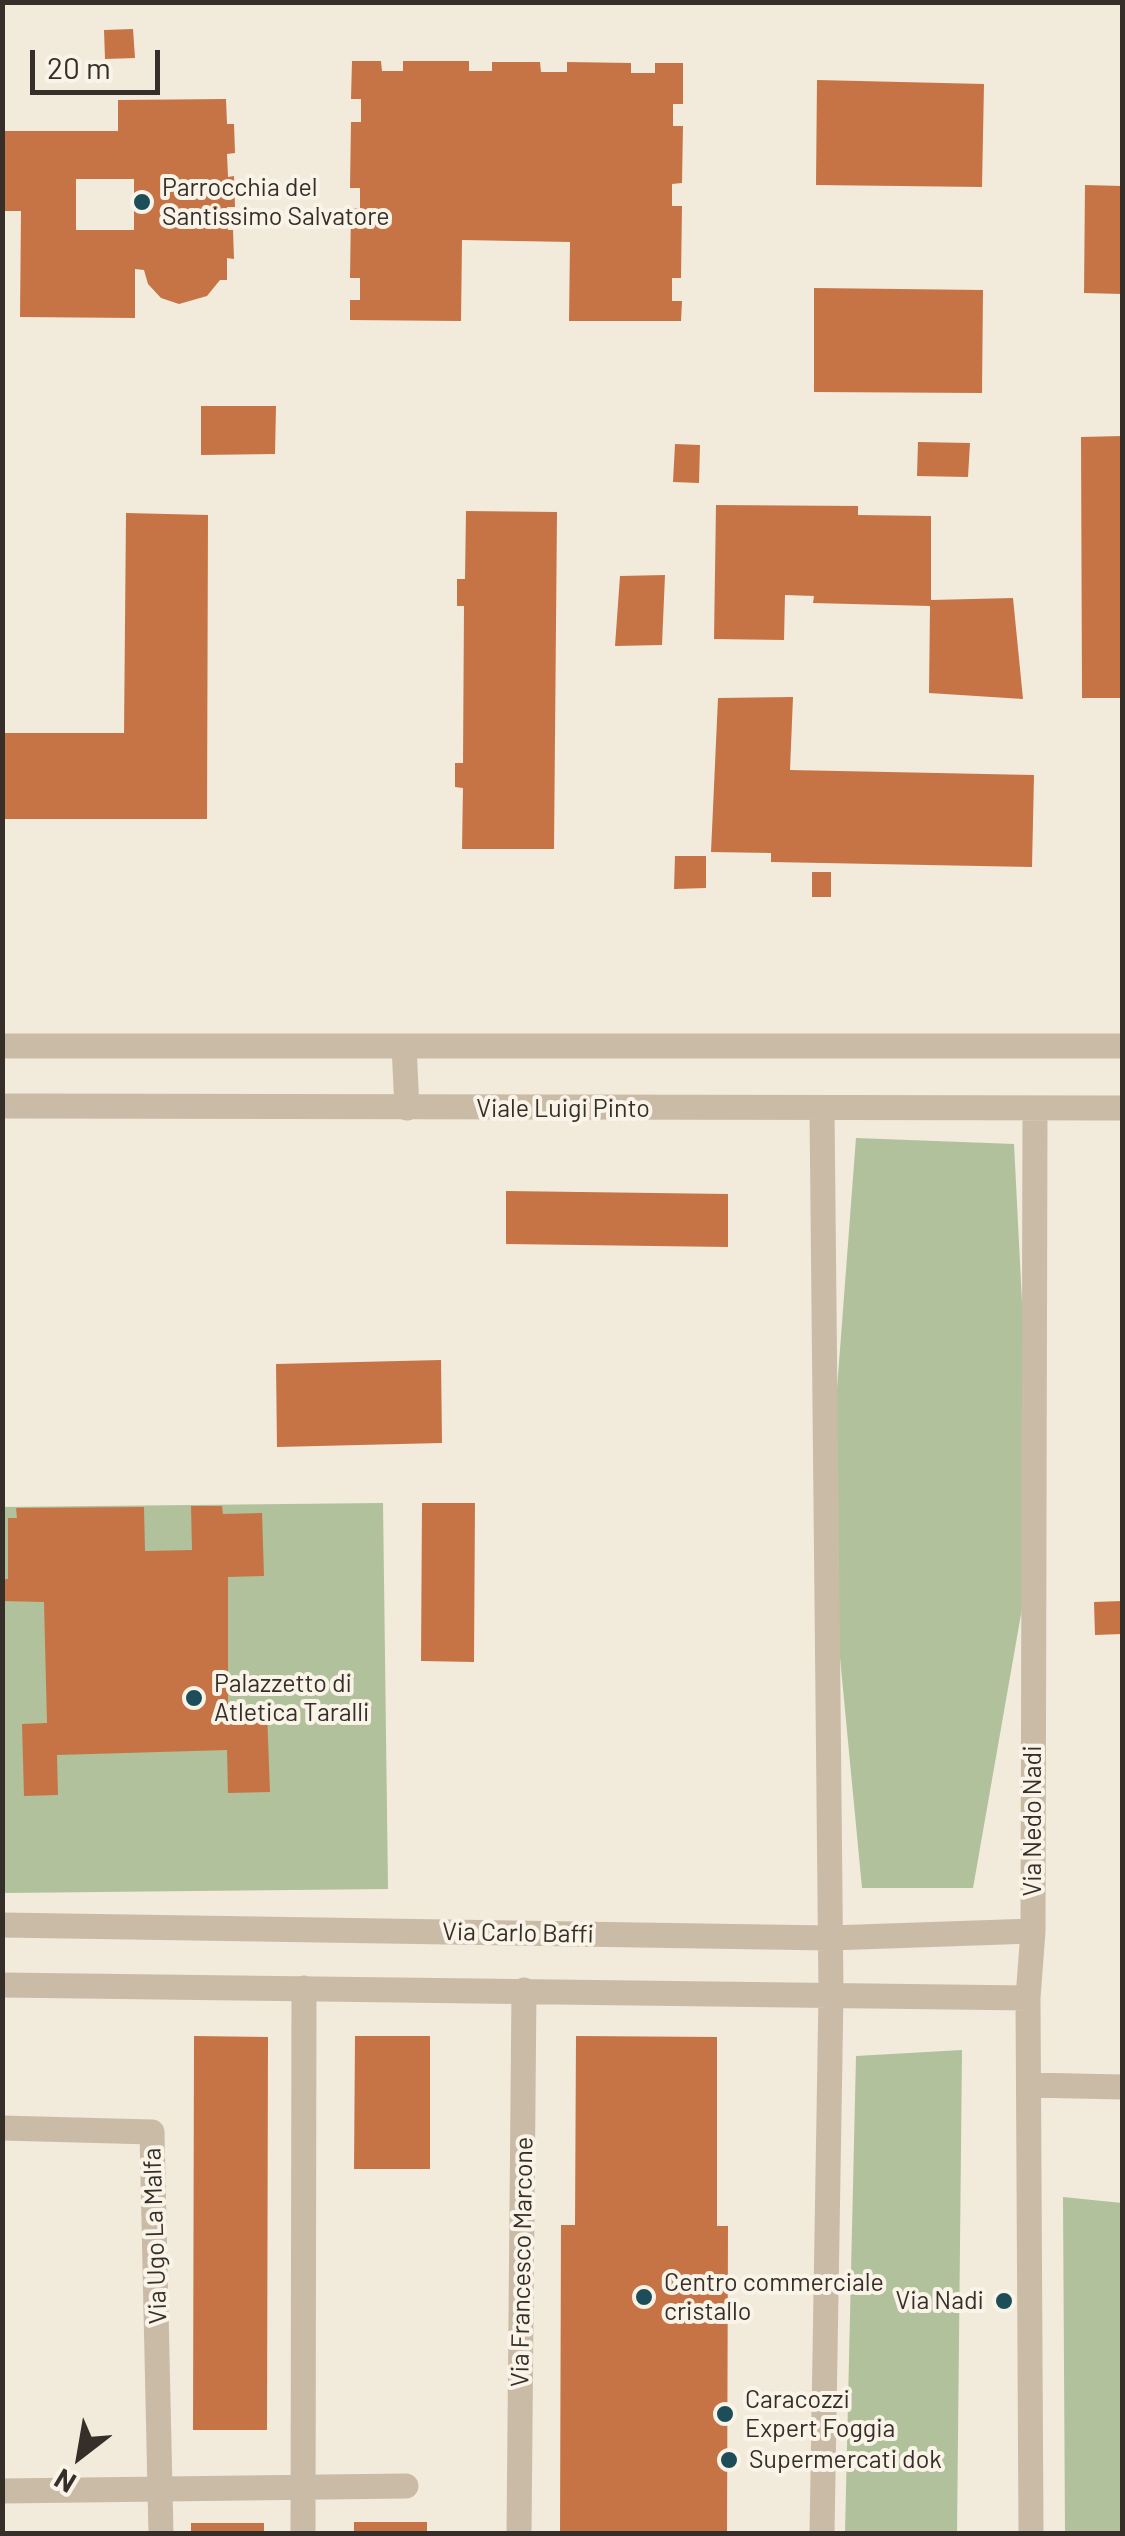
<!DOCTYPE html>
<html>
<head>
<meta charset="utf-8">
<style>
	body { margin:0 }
	#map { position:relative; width:1125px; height:2536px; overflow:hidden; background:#f2eadb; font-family:Barlow,sans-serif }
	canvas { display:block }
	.frame { position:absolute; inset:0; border:5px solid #362e28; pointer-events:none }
	.north { position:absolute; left:30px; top:2406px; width:100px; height:100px; -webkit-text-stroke:8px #faf3e8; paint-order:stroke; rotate:211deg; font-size:28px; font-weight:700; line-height:40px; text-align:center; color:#362e28 }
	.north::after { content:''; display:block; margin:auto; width:35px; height:45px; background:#362e28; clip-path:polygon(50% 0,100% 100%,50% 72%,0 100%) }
	.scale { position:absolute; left:30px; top:50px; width:130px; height:45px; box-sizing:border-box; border:5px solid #362e28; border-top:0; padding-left:12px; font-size:30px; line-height:35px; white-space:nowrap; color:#362e28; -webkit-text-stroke:8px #faf3e8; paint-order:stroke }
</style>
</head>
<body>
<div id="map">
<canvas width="1125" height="2536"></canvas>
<div class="frame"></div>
<div class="north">N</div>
<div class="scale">20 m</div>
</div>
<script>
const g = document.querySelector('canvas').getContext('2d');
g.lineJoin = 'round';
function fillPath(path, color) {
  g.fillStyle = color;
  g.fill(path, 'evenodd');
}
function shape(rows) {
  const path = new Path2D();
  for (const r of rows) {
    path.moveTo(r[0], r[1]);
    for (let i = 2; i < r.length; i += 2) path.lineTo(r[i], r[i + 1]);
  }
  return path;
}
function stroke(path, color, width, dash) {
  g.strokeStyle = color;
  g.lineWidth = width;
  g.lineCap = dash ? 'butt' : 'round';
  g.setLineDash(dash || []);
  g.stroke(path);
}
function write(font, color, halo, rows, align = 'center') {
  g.font = font + ' Barlow,sans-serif';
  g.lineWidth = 8;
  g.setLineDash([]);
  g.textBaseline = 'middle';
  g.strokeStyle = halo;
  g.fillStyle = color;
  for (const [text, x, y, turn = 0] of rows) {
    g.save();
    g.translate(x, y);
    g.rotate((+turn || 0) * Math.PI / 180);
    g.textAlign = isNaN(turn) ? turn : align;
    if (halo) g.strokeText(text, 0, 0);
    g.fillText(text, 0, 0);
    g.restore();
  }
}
const green = shape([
	[856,1138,1014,1144,1034,1540,973,1888,862,1888,827,1521],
	[383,1503,388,1889,3,1893,2,1507],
	[962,2050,957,2533,845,2533,856,2056],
	[1063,2197,1122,2203,1122,2533,1065,2533]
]);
const building = shape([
	[133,29,135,58,105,59,104,30],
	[352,61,381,61,382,71,403,71,403,61,469,61,469,71,492,71,492,62,540,62,541,72,567,72,567,62,631,63,631,73,655,73,655,63,683,63,683,104,673,104,673,126,683,126,682,183,672,184,672,206,682,206,681,278,672,278,672,301,682,301,681,321,569,321,570,242,462,240,461,321,350,320,350,300,360,300,360,278,350,278,351,208,360,209,360,188,350,188,351,122,361,122,361,99,351,99],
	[817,80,984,84,982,187,816,185],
	[226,99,227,124,234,124,235,153,227,154,228,177,234,176,235,207,227,207,228,230,233,230,234,259,227,258,227,280,220,280,207,296,179,304,161,298,148,284,144,270,135,269,135,318,20,317,21,211,2,211,2,131,118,131,118,100],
	[76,179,134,179,134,230,76,230],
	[1085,185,1122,186,1122,294,1084,293],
	[814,288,983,290,982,393,814,392],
	[201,406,276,406,275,454,201,455],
	[1122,436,1122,698,1082,698,1081,437],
	[918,442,970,443,968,477,917,476],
	[675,444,700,445,699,483,673,482],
	[716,505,858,506,858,515,931,516,931,600,1013,598,1023,699,929,693,930,606,813,603,814,596,785,595,784,640,714,639],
	[466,511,557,512,554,849,462,849,463,788,455,787,455,763,463,763,464,606,457,606,457,579,465,579],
	[126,513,208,515,207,819,2,819,2,733,124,733],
	[665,575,662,645,615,646,620,576],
	[793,697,790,770,1034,775,1032,867,771,862,771,853,711,852,718,698],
	[675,856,706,856,706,888,674,889],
	[812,872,831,872,831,897,812,897],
	[506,1191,728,1194,728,1247,506,1244],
	[441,1360,442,1443,277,1447,276,1364],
	[422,1503,475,1503,474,1662,421,1661],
	[191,1506,222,1506,223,1514,262,1513,264,1576,228,1577,228,1713,267,1712,270,1792,228,1793,227,1750,57,1755,58,1795,24,1796,22,1724,47,1723,44,1602,2,1601,2,1579,8,1579,8,1518,17,1518,16,1508,144,1507,145,1551,192,1550],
	[1122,1601,1122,1634,1095,1635,1094,1602],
	[194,2036,268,2037,267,2430,193,2430],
	[355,2036,430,2036,430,2169,354,2169],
	[576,2036,717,2037,717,2226,728,2226,727,2534,560,2534,561,2225,575,2225],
	[354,2522,427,2522,427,2534,354,2534],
	[191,2523,264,2523,264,2534,191,2534]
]);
const minor = shape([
	[2,1046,1122,1046],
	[404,1046,407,1108],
	[2,1106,1122,1108],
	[2,1925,830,1938,1033,1931],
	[2,1985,1028,1998],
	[1029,2085,1122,2087],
	[2,2128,152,2132,161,2534],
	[2,2491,406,2486],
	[303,2534,304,1988],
	[519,2534,524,1990],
	[822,2534,831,1994,822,1110],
	[1031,2534,1028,1998,1033,1931,1035,1108]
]);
const markers = [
	[142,202,10,"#1d4d58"],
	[194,1698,10,"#1d4d58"],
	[644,2297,10,"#1d4d58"],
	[1004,2301,10,"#1d4d58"],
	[725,2414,10,"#1d4d58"],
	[729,2460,10,"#1d4d58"]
];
const poiNames = [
	["Parrocchia del",162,188],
	["Santissimo Salvatore",162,217],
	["Palazzetto di",214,1684],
	["Atletica Taralli",214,1713],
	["Centro commerciale",664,2283],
	["cristallo",664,2312],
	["Via Nadi",984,2301,"right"],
	["Caracozzi",745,2400],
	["Expert Foggia",745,2429],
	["Supermercati dok",749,2460]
];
const streetNames = [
	["Viale Luigi Pinto",563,1109],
	["Via Nedo Nadi",1033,1821,-90],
	["Via Carlo Baffi",518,1933,1],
	["Via Ugo La Malfa",155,2236,-92],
	["Via Francesco Marcone",522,2262,-89]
];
fillPath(green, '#b0c19b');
fillPath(building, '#c67445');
stroke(minor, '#cabba7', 25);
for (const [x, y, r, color] of markers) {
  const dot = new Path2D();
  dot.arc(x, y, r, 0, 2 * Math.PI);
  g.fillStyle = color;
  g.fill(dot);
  stroke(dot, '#faf3e8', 4);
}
write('25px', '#362e28', '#faf3e8', poiNames, 'left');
write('25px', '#362e28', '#faf3e8', streetNames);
</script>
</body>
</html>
